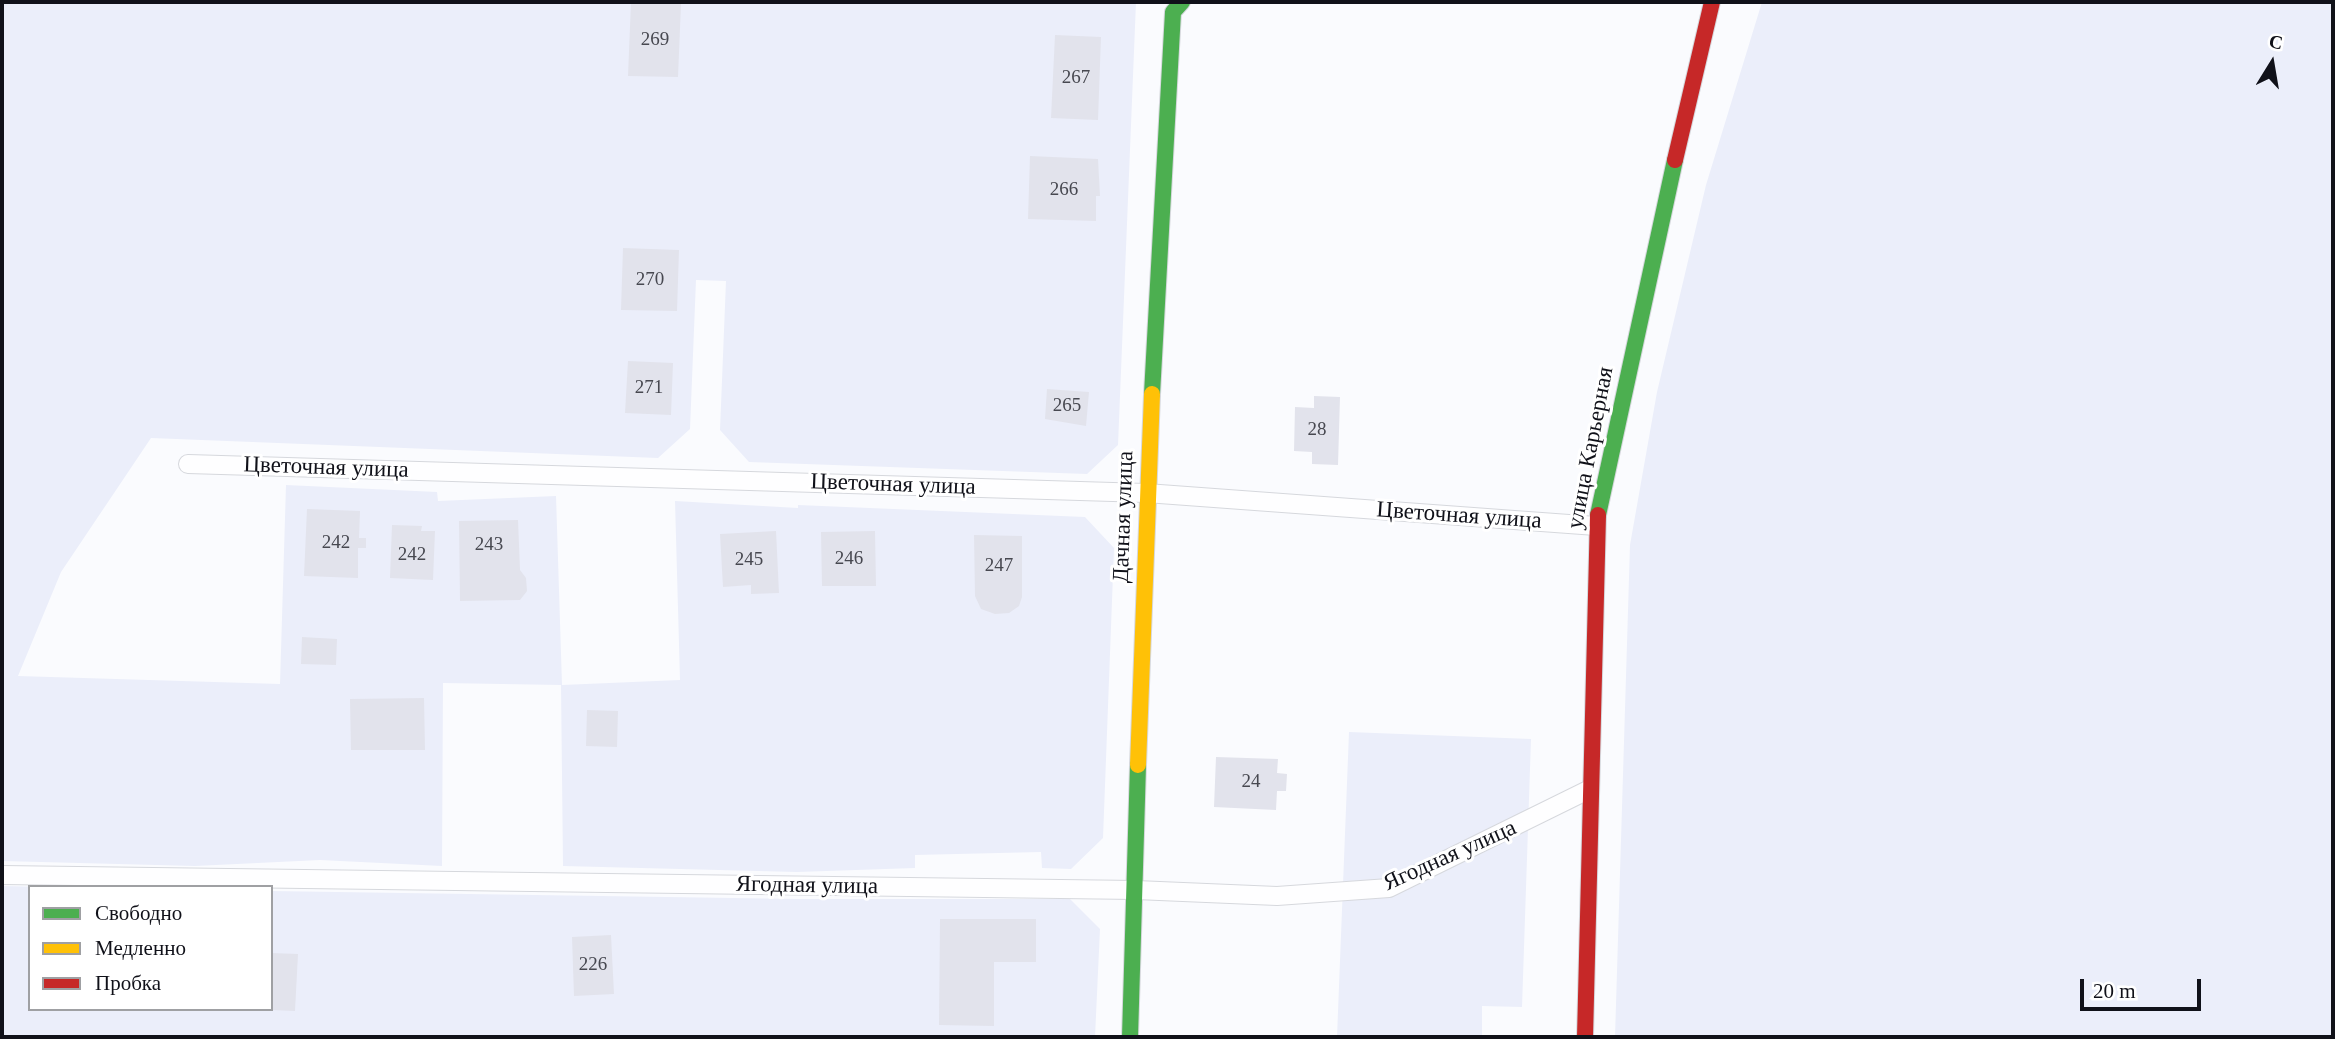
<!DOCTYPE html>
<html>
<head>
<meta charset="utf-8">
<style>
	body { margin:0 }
	#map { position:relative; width:2335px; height:1039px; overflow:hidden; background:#fafbfe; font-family:Georgia,serif }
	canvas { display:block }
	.frame { position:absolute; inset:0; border:4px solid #101119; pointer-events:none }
	.legend { position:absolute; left:28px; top:885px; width:245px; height:126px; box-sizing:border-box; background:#fff; border:2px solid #9fa0a3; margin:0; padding:9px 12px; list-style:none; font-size:21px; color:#101119 }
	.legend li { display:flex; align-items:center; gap:14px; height:35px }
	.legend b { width:35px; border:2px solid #9fa0a3 }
	.north { position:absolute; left:2237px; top:28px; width:70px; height:70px; -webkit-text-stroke:5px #fff; paint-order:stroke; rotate:11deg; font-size:19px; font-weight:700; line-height:28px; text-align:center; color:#101119 }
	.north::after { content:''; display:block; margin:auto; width:24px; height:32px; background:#101119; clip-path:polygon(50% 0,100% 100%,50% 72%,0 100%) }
	.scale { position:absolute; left:2080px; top:979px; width:121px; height:32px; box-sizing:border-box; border:4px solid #101119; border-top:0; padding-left:9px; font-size:21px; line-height:24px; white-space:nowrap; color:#101119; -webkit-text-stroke:5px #fff; paint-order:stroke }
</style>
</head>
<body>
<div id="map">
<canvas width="2335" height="1039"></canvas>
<div class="frame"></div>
<ul class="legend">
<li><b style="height:9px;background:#4caf50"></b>Свободно</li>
<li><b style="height:9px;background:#ffc107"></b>Медленно</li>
<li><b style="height:9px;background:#c62828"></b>Пробка</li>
</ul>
<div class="north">С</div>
<div class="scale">20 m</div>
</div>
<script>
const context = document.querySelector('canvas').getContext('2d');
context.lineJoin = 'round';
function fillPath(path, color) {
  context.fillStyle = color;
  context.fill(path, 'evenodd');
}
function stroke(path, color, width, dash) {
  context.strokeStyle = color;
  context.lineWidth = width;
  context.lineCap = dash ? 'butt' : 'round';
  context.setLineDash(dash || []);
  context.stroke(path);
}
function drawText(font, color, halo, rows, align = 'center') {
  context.font = font + ' Georgia,serif';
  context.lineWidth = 6;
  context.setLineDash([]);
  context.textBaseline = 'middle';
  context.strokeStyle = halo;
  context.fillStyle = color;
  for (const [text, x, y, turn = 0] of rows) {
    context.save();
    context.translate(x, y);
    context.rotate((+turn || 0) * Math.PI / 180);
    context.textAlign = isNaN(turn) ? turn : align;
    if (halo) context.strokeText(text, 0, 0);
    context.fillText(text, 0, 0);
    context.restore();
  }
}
fillPath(new Path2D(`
	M2,2h1134l-18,443 -31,29 -338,-12 -29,-32 6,-149 -30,-1 -6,149 -32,29 -507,-20 -90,134 -43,104 262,8 6,-199 151,7 1,9 118,-5 6,189 118,-5 -5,-179 123,7v-3l287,12 29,31 -11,290 -32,31 -29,-1 -1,-16 -126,3v13l-118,4 -234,-6 -2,-181 -118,-2 -1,183 -122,-6 -125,6 -193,-5z
	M1762,2h571v1035h-718l15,-492 27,-153 49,-207z
	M1349,732l182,7 -9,268 -40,-1v31h-145z
	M2,886l48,1h-20v122h241v-118l528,8h271l30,30 -5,108h-1093z`), '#ebeefa');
fillPath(new Path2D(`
	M631,2l50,2 -3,73 -50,-1z
	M1055,35l46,2 -3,83 -47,-2z
	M1030,156l68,3 2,37h-4v25l-68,-2z
	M623,248l56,2 -2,61 -56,-1z
	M628,361l45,2 -2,52 -46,-2z
	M1047,389l42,3 -3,34 -41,-7z
	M1314,396l26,1 -2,68 -26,-1v-12l-18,-1 1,-44 19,1z
	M307,509l53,2 -1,27h7v10h-8v30l-54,-2z
	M518,520l2,50 6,8 1,13 -7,9 -60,1 -1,-80z
	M392,525l30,1 -1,5h14l-2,49 -43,-2z
	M776,531l3,62 -28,1v-9l-28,2 -3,-53z
	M875,531l1,55h-54l-1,-54z
	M974,535l48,1v61l-3,9 -10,7 -14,1 -14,-5 -6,-13z
	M302,637l35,2 -1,26 -35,-1z
	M424,698l1,52h-74l-1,-51z
	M587,710l31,1 -1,36 -31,-1z
	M1216,757l62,2 -1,14 10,1 -1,17h-9l-1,19 -62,-3z
	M940,919h96v43h-42v64l-55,-1z
	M611,935l3,59 -40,2 -2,-59z
	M271,953l27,1 -3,57 -24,-1z`), '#e2e3ec');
const lane = new Path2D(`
	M188,464l958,29 450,33
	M2,875l1134,15 141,6 112,-8 199,-98`);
const fast = new Path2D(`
	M1152,394l21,-382 9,-10
	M1598,515l77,-355
	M1130,1037l8,-272`);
const slow = new Path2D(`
	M1138,765l14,-371`);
const jam = new Path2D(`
	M1675,160l37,-158
	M1585,1037l13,-522`);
stroke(lane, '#d6d8dd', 20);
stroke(fast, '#d6d8dd', 18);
stroke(slow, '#d6d8dd', 18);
stroke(jam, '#d6d8dd', 18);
stroke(lane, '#fefeff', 18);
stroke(fast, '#4caf50', 16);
stroke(slow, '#ffc107', 16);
stroke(jam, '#c62828', 16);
drawText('19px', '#474850', null, [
	["269",655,40],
	["267",1076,78],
	["266",1064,190],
	["270",650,280],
	["271",649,388],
	["265",1067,406],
	["28",1317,430],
	["242",336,543],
	["243",489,545],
	["242",412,555],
	["246",849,559],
	["245",749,560],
	["247",999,566],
	["24",1251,782],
	["226",593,965]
]);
drawText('23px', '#101119', '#fff', [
	["улица Карьерная",1591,448,-79],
	["Цветочная улица",326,468,2],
	["Цветочная улица",893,485,2],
	["Цветочная улица",1459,516,4],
	["Дачная улица",1124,517,-88],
	["Ягодная улица",1450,856,-24],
	["Ягодная улица",807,886,1]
]);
</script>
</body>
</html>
